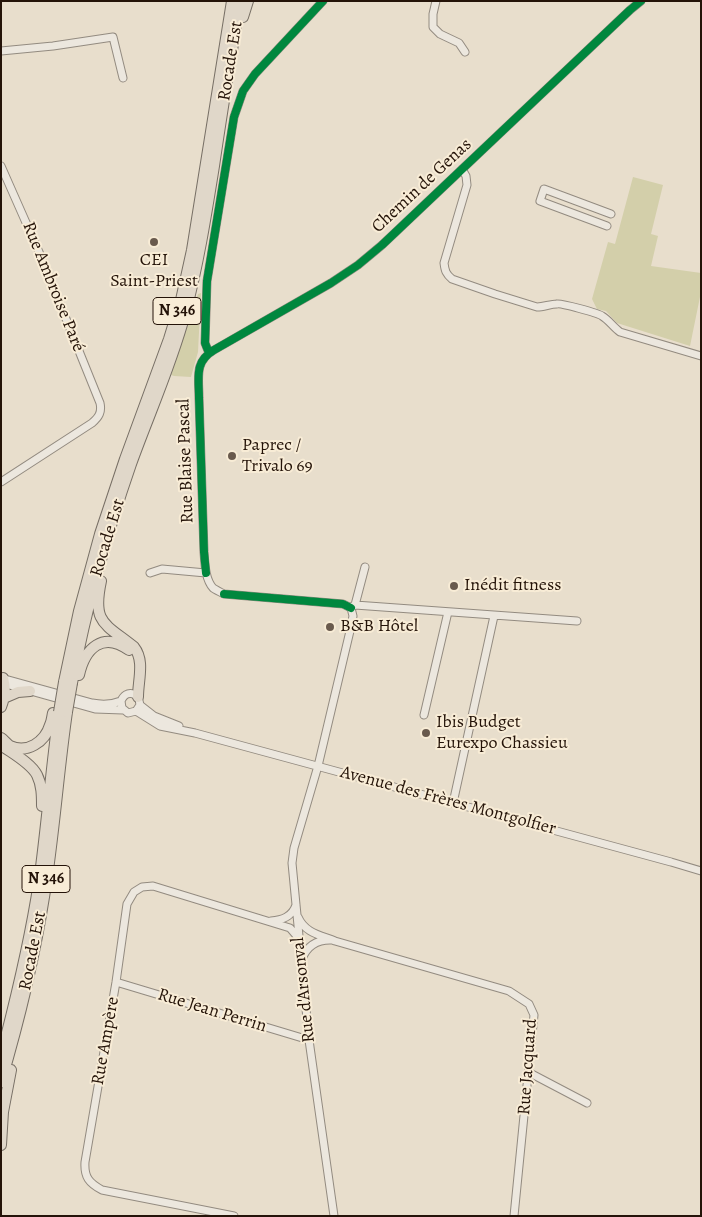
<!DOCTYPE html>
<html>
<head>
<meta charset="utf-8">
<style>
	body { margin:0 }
	#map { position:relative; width:702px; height:1217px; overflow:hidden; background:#e8decc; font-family:Alegreya,serif }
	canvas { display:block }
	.frame { position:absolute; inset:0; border:2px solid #241308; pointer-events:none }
</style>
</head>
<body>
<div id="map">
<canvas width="702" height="1217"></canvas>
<div class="frame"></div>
</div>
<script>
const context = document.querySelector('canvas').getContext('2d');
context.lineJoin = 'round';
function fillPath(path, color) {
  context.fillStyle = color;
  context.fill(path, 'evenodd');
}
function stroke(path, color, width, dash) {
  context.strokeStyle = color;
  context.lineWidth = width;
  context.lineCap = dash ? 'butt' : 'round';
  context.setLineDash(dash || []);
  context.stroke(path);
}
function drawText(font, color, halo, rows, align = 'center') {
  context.font = font + ' Alegreya,serif';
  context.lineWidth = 4;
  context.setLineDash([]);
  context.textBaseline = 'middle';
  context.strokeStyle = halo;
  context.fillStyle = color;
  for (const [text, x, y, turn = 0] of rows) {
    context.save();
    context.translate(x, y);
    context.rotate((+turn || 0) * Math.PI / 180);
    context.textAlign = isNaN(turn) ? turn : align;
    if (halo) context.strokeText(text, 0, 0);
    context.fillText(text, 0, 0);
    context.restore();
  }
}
fillPath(new Path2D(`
	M633,177l30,8 -12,49 7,2 -7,30 50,7v19l-11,54 -73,-23 -11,-12 -9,-2 -5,-10 16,-57 7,2z
	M201,293l-3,59 -7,25 -17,-1 -3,-1 27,-81z`), '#d3cfaa');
const minor = new Path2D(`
	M436,1l-3,13v13l7,7 19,9 6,9
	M1,51l52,-5 60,-9 10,41
	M1,166l38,86 61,151c2,9 -1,14 -8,20l-91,59
	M462,169l4,7 1,9 -23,78c1,8 2,11 8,16l43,15 42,13c7,0 13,-3 20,-3 4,-1 41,9 45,12 7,4 11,11 18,16l81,24
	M607,226l-67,-25 4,-12 67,25
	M209,353l-4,-10 2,-62 27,-164 9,-26 12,-17 68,-73
	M150,573l12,-4 44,4
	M355,605l222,16
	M353,606l2,-1 10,-38
	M351,608l-8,-4 -119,-10c-4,-2 -8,-4 -11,-6 -8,-9 -8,-24 -9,-36l-5,-154c0,-21 -5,-36 15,-48l117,-67 27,-18 24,-20 248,-235 11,-9
	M5,679l87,24c10,2 19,2 29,-2
	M2,683l93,26 28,1
	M140,705l-4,6 -8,2 -6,-5 -1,-7c5,-12 18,-9 19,4l14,11 25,10
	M136,711l24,15 35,7 476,129 30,9
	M424,715l24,-103
	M453,803l41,-187
	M298,917c7,16 22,18 37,24l174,50 20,13 5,11 -20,201
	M271,921c11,-1 21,-4 25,-16
	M302,959c5,-13 14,-19 28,-19
	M116,982l193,58
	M528,1072l59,31
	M234,1216l-132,-26c-13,-7 -18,-13 -17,-28l31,-180 11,-78 7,-12 8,-5 11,-1 137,42 6,7 3,6
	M334,1216l-25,-176 -17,-177 2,-15 24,-82 32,-135 3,-15 -2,-8`);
const highway = new Path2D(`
	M243,17l5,-16
	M101,581c-9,42 3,42 33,66 11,14 4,33 4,50
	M79,675c6,-27 24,-44 50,-25
	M64,682l15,-71 21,-77 25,-75 44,-120 12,-39 11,-50 40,-249
	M72,683c14,-74 34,-147 59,-219 18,-50 40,-98 54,-150 13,-48 21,-98 29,-148 8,-55 17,-110 26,-165
	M4,698l14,-6 12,-1
	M1,707c4,-11 5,-18 2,-29
	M1,738c3,2 6,6 9,8 17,8 35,-4 40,-21 2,-4 2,-8 3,-12
	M1,745c11,8 30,18 36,30 5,10 5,21 5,31
	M1,1056c15,-57 29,-115 38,-174 8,-57 12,-114 20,-170
	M1,1082c18,-61 33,-122 43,-185 10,-61 14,-123 23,-185
	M1,1145l2,-33 8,-42`);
stroke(minor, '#938b80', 9);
stroke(highway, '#776f65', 12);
stroke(minor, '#ece7de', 7);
stroke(highway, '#e0d7c9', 10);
const highwayBridge = new Path2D(`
	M59,712l5,-30
	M67,712l5,-29`);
stroke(highwayBridge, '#776f65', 12, []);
stroke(highwayBridge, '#e0d7c9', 10);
stroke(new Path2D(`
	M209,353l-4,-10 2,-62 27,-164 9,-26 12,-17 68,-73
	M206,573l-2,-21 -5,-154c0,-21 -5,-36 15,-48l117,-67 27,-18 24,-20 248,-235 11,-9
	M224,594l119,10 8,4`), '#00873e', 8);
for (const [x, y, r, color] of [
	[154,242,5,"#695a4d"],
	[232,456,5,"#695a4d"],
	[454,586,5,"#695a4d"],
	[330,627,5,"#695a4d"],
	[426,733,5,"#695a4d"]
]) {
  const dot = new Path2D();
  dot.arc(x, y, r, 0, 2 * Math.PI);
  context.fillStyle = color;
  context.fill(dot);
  stroke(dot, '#f8ecd6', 2);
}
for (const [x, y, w] of [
	[177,311,48],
	[46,879,48]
]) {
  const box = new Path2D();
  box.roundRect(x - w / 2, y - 13.5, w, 27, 4);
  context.fillStyle = '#f8ecd6';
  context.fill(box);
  stroke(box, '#241308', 1);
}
drawText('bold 16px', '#241308', null, [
	["N 346",177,311],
	["N 346",46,879]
]);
drawText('18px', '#241308', '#f8ecd6', [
	["Rocade Est",231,61,-81],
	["Chemin de Genas",422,186,-43],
	["Rue Ambroise Paré",53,287,68],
	["Rue Blaise Pascal",186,461,-92],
	["Rocade Est",108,538,-73],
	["Avenue des Frères Montgolfier",448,801,15],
	["Rocade Est",33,951,-79],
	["Rue d'Arsonval",304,990,-96],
	["Rue Jean Perrin",212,1011,17],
	["Rue Ampère",106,1041,-80],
	["Rue Jacquard",528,1067,-86]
]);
drawText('18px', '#241308', '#f8ecd6', [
	["CEI",154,261,"center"],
	["Saint-Priest",154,282,"center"],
	["Paprec /",242,446],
	["Trivalo 69",242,467],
	["Inédit fitness",464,586],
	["B&B Hôtel",340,627],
	["Ibis Budget",436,723],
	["Eurexpo Chassieu",436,744]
], 'left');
</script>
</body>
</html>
